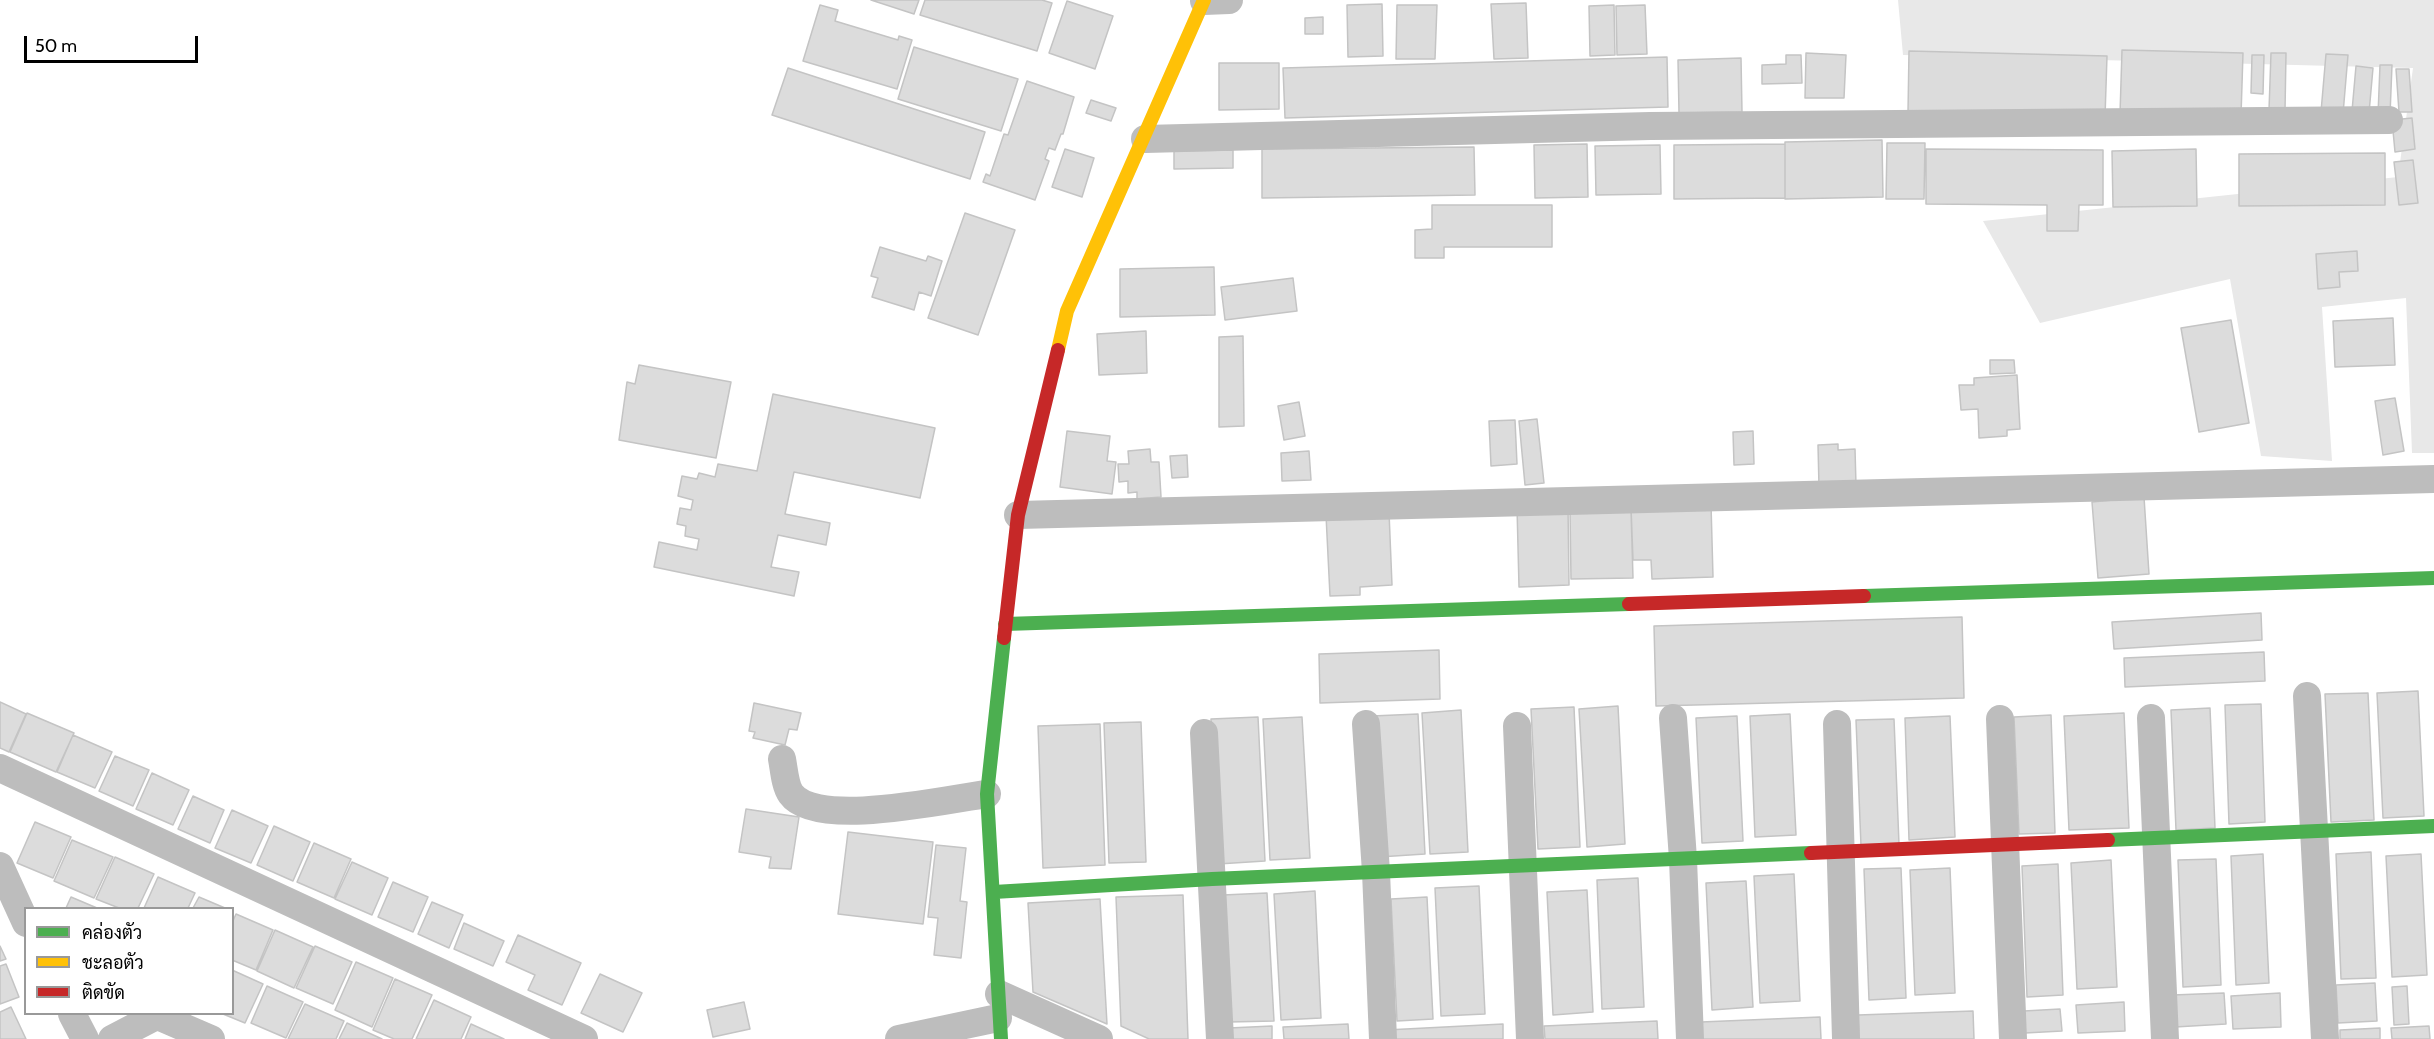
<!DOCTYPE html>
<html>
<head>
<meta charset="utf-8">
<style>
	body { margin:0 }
	#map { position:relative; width:2434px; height:1039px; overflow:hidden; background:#fff; font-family:Cabin,Sarabun,sans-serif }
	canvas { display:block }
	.legend { position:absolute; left:24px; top:907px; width:210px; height:108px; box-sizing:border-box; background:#fff; border:2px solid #999; margin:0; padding:8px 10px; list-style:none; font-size:18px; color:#000 }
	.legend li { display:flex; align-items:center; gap:12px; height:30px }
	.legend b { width:30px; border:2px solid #999 }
	.scale { position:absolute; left:24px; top:36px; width:174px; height:27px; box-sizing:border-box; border:3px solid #000; border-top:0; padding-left:8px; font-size:18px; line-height:21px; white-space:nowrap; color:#000; -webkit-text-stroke:4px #fff; paint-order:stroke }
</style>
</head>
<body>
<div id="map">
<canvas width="2434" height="1039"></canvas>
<ul class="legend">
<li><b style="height:8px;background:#4caf50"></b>คล่องตัว</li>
<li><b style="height:8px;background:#ffc107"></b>ชะลอตัว</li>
<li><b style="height:8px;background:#c62828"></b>ติดขัด</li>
</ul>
<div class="scale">50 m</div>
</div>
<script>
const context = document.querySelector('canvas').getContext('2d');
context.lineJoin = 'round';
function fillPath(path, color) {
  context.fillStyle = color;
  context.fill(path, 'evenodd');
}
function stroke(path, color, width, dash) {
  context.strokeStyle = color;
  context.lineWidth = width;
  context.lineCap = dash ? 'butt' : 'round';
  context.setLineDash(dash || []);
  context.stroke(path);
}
fillPath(new Path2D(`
	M1898,0h536v453h-22l-6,-155 -84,9 10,154 -71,-5 -31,-177 -190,44 -57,-102 415,-44 15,-109 -510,-13z`), '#e8e8e8');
const building = new Path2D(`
	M871,0h48l-5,14z
	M925,0h117l10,3 -15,48 -117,-36z
	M1067,1l46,15 -18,53 -46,-16z
	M1526,3l2,55 -34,1 -3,-55z
	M1382,4l1,52 -35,1 -1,-52z
	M820,5l18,5 -3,11 63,19 1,-4 13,4 -15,49 -94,-28z
	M1397,5h40l-2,54h-39z
	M1614,5l1,50 -25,1 -1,-50z
	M1645,5l2,49 -30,1 -1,-49z
	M1323,17v17h-18v-16z
	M914,47l104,32 -17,52 -103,-32z
	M2122,50l121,3 -2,63 -121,-2z
	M1909,51l198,5 -2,61 -197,-5z
	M1806,53l40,2 -2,43h-39z
	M2271,53h15l-1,58 -16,-1z
	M2326,54l22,1 -5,59 -22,-2z
	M1786,55h15l1,28 -40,1v-19l24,-1z
	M2252,55h12l-1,39 -12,-1z
	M1667,57l1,50 -383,11 -2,-50z
	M1741,58l1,54 -63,1 -1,-53z
	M1219,63h60v46l-60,1z
	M2380,65h12l-2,50h-12z
	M2356,66l17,2 -4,45 -17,-2z
	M788,68l197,64 -15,47 -198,-64z
	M2396,69h13l3,43h-13z
	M1027,81l47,16 -11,37h-2l-6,16 -6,-2 -4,11 4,2 -14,39 -52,-18 3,-8 4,2 14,-42 4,1z
	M1091,100l25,8 -5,13 -25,-8z
	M2412,118l3,31 -20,3 -3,-32z
	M1882,140l1,57 -98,2v-57z
	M1887,143h38l-1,56h-38z
	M1587,144l1,53 -53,1 -1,-53z
	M1785,144v54l-111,1v-54z
	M1660,145l1,49 -65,1 -1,-49z
	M1474,147l1,48 -213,3v-49z
	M1065,149l29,9 -12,39 -30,-10z
	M1926,149l177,1v55h-24l-1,26h-31v-26l-121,-1z
	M2196,149l1,57 -84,1 -1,-56z
	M1233,150v18l-59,1v-18z
	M2385,153v52l-146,1v-52z
	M2413,160l5,43 -19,2 -5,-43z
	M1432,205h120v42h-108v11h-29v-28l17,-1z
	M965,213l50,17 -37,105 -50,-17z
	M880,247l46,14 2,-5 14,5 -11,35 -12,-4 -5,18 -42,-13 6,-19 -7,-2z
	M2357,251l1,20 -19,1 1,15 -22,2 -2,-35z
	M1214,267l1,48 -95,2v-48z
	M1293,278l4,33 -72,9 -4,-33z
	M2393,318l2,47 -60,2 -2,-46z
	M2231,320l18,103 -50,9 -18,-104z
	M1146,331l1,42 -48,2 -2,-41z
	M1243,336l1,90 -25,1v-90z
	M1990,360h24l1,13 -25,1z
	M639,365l92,17 -15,76 -97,-18 8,-58 8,2z
	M2017,375l3,54 -13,1v6l-28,2 -1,-29 -17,1 -2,-25h15v-7z
	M773,394l162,34 -15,70 -126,-26 -9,42 45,9 -4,22 -48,-10 -7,32 28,5 -5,24 -140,-29 5,-25 38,8 2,-11 -14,-3 1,-10 -9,-2 3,-16 11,2 2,-10 -15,-4 4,-20 15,3 2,-6 16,4 3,-13 39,7z
	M2395,398l9,53 -21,4 -8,-54z
	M1299,402l6,34 -21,4 -6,-34z
	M1537,419l7,64 -19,2 -6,-64z
	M1515,420l2,44 -26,2 -2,-45z
	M1067,431l43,5 -3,25 9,1 -4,32 -52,-7z
	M1753,431l1,33 -20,1 -1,-33z
	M1838,444v6l17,-1 1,36 -37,2 -1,-42z
	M1150,449l1,13h8l2,35 -24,2v-7l-9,1v-12l-9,1 -1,-18h11l-1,-13z
	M1309,451l2,29 -29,1 -1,-28z
	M1187,455l1,22 -16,1 -2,-22z
	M2144,497l5,77 -51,4 -6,-76z
	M1711,504l2,73 -61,2 -1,-19h-18l-2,-53z
	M1568,506l1,79 -50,2 -2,-80z
	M1631,509l2,69 -62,1 -1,-68z
	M1389,512l3,73 -32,2v8l-30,1 -4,-81z
	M2261,613l1,27 -148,9 -2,-27z
	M1962,617l2,81 -308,8 -2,-80z
	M1439,650l1,49 -120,4 -1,-49z
	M2264,652l1,29 -140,6 -1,-29z
	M2418,691l6,125 -41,2 -6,-125z
	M2368,693l6,127 -43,2 -6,-128z
	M0,702l26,12 -17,38 -9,-4z
	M754,703l47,10 -4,17 -8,-1 -4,16 -32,-7 2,-6 -6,-1z
	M2261,704l4,118 -36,2 -4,-119z
	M1618,706l7,138 -38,3 -8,-138z
	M1574,707l6,140 -42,2 -7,-140z
	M2210,708l5,120 -39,2 -5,-120z
	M1461,710l7,142 -38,2 -8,-141z
	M27,713l47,20 -18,39 -46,-20z
	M2124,713l5,115 -60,2 -5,-114z
	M1418,714l7,140 -46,3 -7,-141z
	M1790,714l6,121 -41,2 -5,-121z
	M2051,715l4,118 -36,1 -5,-117z
	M1737,716l6,125 -41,2 -6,-125z
	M1950,716l5,121 -46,3 -4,-122z
	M1258,717l7,144 -47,3 -7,-145z
	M1302,717l8,141 -40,2 -7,-141z
	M1894,719l5,125 -38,2 -5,-126z
	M1141,722l5,140 -37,1 -5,-140z
	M1100,724l5,141 -62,3 -5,-142z
	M73,735l39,17 -17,36 -38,-16z
	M115,756l34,14 -16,36 -34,-15z
	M152,773l37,17 -16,35 -37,-16z
	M193,796l31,14 -14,33 -32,-14z
	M746,809l53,8 -8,52 -22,-1 2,-11 -32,-5z
	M232,810l36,16 -17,37 -36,-15z
	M35,822l36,15 -18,41 -36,-15z
	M274,826l36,16 -17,39 -36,-16z
	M848,832l85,10 -10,82 -85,-10z
	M72,840l41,17 -19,41 -40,-17z
	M314,843l37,16 -17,39 -37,-16z
	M936,845l30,3 -6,53 7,1 -6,56 -27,-3 4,-37 -10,-1z
	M2371,852l5,126 -35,1 -5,-125z
	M2263,854l6,129 -33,2 -5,-129z
	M2421,854l6,121 -35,2 -6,-121z
	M115,857l39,17 -16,34h-19l-23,-9z
	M2216,859l5,126 -38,2 -5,-127z
	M2111,860l6,127 -40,2 -6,-126z
	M352,862l36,16 -16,37 -37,-16z
	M2058,864l5,131 -36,2 -5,-131z
	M1901,868l5,130 -37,2 -5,-131z
	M1950,868l5,125 -40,2 -5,-125z
	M1794,874l6,127 -40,2 -6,-127z
	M158,877l37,16 -7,15h-44z
	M1638,878l6,129 -42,2 -5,-129z
	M1746,881l7,126 -41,3 -6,-127z
	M393,882l35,15 -15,35 -35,-15z
	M1479,886l6,128 -44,2 -6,-128z
	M1587,890l6,122 -40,3 -6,-123z
	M1315,891l6,127 -40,2 -7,-126z
	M1267,893l7,128 -45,1 -6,-127z
	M1183,895l5,144h-39l-28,-13 -5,-129z
	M71,897l26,11h-31z
	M199,897l26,11h-32z
	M1427,897l6,122 -36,2 -6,-122z
	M1100,899l7,125 -74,-32 -5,-89z
	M432,902l31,13 -14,33 -31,-14z
	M236,914l37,16 -17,40 -24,-10v-37z
	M464,923l40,18 -11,25 -39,-17z
	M275,930l38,17 -19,41 -37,-17z
	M518,935l63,28 -19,42 -34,-15 7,-15 -29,-13z
	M0,946l6,13 -6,2z
	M315,946l37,16 -19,42 -37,-16z
	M356,962l37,16 -21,49 -37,-17z
	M6,964l13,33 -19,7v-38z
	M232,970l31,14 -18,39 -22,-9h9z
	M600,974l42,19 -19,39 -42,-19z
	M395,979l37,16 -20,44h-18l-21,-9z
	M2375,983l2,38 -39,2 -2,-38z
	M267,986l36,16 -17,36 -35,-15z
	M2407,986l2,38 -15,1 -2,-38z
	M2224,993l2,31 -51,3 -2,-32z
	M2280,993l1,34 -48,2 -2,-33z
	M434,1000l37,17 -10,22h-45z
	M744,1002l6,27 -37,8 -6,-27z
	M2124,1002l1,29 -47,2 -2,-28z
	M305,1004l39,17 -8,18h-48z
	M11,1007l15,32h-26v-27z
	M2060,1009l2,22 -37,2 -1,-22z
	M1973,1011l1,28h-115l-1,-24z
	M1820,1017l1,22h-119l-1,-17z
	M1657,1021l1,18h-113l-1,-13z
	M347,1023l35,16h-43z
	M471,1024l33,15h-39z
	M1348,1024l1,15h-65l-1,-12z
	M1503,1024v15h-117v-9z
	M1272,1026v13h-42l-1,-11z
	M2429,1026l1,13h-38l-1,-11z
	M2380,1028v11h-40v-9z`);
fillPath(building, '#dcdcdc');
stroke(building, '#c4c4c4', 1.5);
stroke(new Path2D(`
	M1204,1l25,-1
	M1145,139l505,-13 739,-6
	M1018,515l1416,-36
	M2307,696l18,343
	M1673,718l10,141 7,180
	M2151,718l14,321
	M2000,719l13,320
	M1366,724l10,148 7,167
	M1837,724l9,315
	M1517,726l13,313
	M1204,733l16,306
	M782,759c2,10 3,27 9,35 25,35 157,5 196,0
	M0,768l584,271
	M0,866l26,57
	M999,994l100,45
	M72,1014l13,25
	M153,1014l58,25
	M112,1039l46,-24
	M899,1039l99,-21`), '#bdbdbd', 28);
stroke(new Path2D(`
	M1864,596l570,-18
	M1005,624l624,-20
	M2108,840l326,-14
	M994,892l218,-13 599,-26
	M1001,1039l-14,-245 17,-156`), '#4caf50', 14);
stroke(new Path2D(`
	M1058,350l9,-39 137,-311`), '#ffc107', 14);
stroke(new Path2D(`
	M1629,604l235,-8
	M1004,638l14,-123 40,-165
	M1811,853l297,-13`), '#c62828', 14);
</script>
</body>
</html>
